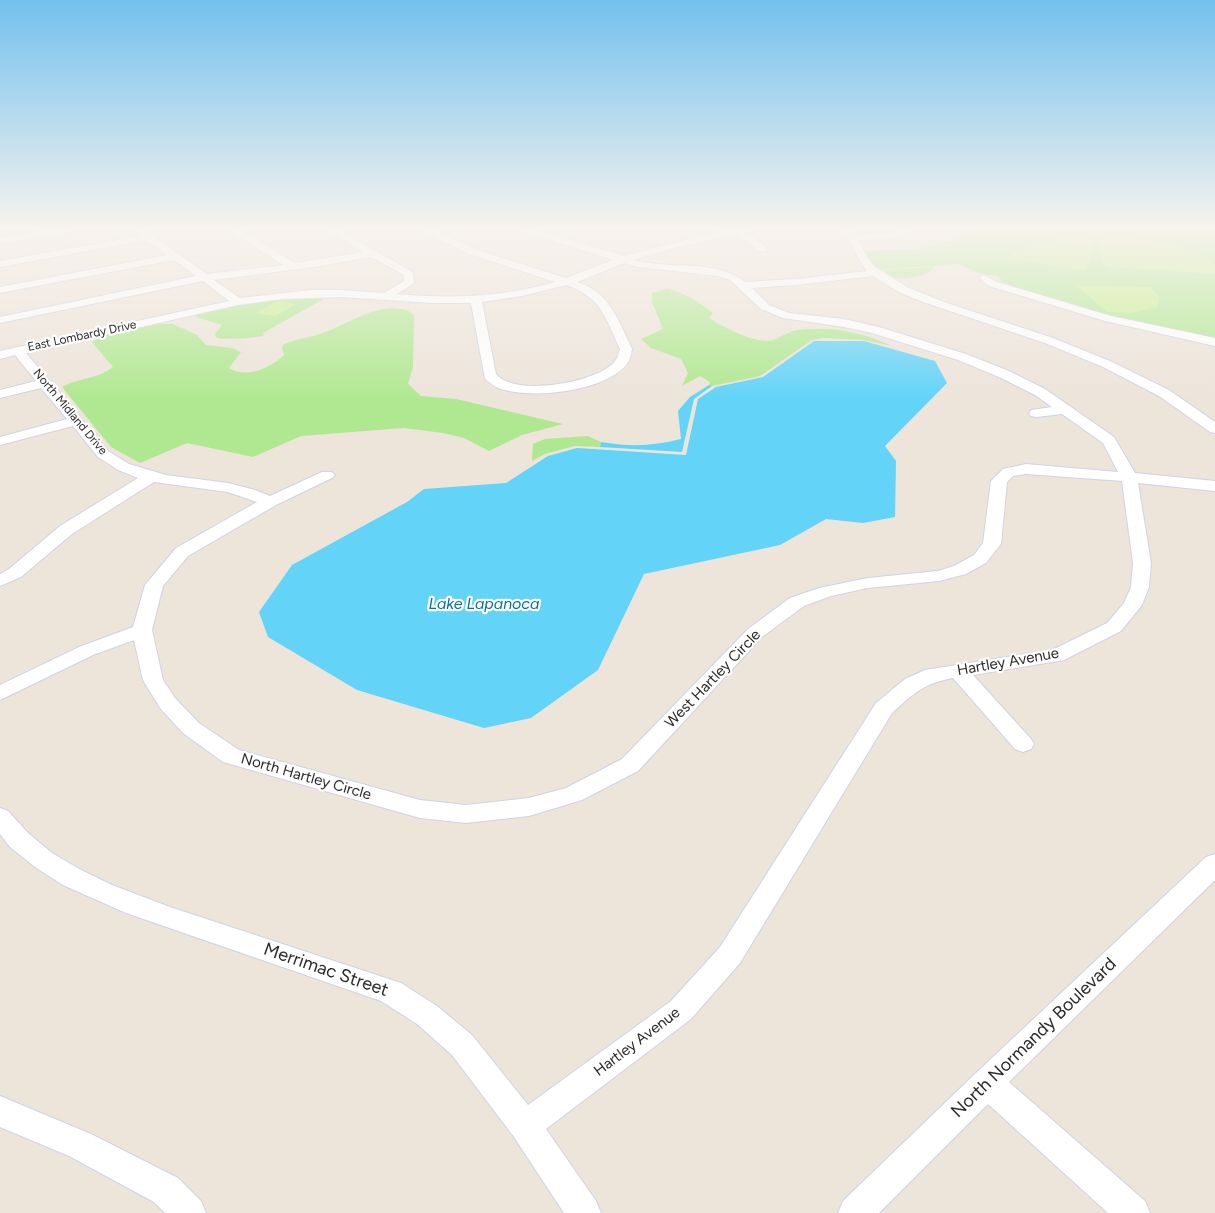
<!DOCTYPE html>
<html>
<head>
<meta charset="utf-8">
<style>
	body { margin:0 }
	canvas { display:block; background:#ede4da }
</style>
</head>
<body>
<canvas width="1215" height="1213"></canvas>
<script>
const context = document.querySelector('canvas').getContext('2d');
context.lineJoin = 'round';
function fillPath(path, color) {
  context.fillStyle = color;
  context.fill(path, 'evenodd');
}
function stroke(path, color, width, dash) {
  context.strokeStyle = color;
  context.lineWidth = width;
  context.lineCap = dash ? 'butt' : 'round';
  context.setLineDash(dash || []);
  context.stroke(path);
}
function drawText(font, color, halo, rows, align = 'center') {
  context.font = font + ' Figtree,sans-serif';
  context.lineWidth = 4.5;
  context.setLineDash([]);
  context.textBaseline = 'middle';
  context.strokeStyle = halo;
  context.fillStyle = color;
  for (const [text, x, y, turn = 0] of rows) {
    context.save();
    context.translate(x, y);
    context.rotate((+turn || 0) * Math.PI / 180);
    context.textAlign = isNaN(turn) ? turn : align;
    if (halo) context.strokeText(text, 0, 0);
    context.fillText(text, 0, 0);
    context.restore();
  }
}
fillPath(new Path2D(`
	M975,229h240v111l-111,-24 -104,-32 1,-4 -3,-4 -17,-2 -22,-10 -82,6 -9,-9 -4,-10 55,-2 36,-10z
	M933,267l-3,5c-15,6 -34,12 -46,-2z
	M667,289c19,4 30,12 46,24l-4,5c13,9 49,27 64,22 9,-3 16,-9 25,-10 33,-4 64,2 94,16l-29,-6 -40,-2 -11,2 -52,36 -48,10 -3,-1 1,-3 -10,-6 -18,10 6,-13 -7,-14 -30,-11 -10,-9 22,-10 -11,-27v-9z
	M324,296l-2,4 -59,33 1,3c-17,2 -30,4 -47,2l-2,-4 7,-9 -26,-8 1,-5 84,-15z
	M393,308l14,2 7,5 -1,52 -5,17 13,12 35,3 107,25 -41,11 -33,16 -25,-13 -21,-5 -39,-5 -103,8 -48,21 -66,-14 -47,20 -29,-16 -49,-60c16,-9 36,-8 51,-20l-21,-25 12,-7 56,-11h13l24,11 9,10 27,3 8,4 -12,16c18,11 41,0 55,-13l-2,-7 1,-3c11,-6 25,-7 37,-11 28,-9 40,-23 73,-26z
	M588,436l13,6 -1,5 -25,-1 -30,8 -13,7 1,-17 12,-5z`), '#b0e891');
fillPath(new Path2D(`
	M1052,234l40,5 1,11 -7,19 -11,1 -68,-12c16,-15 44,-12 64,-10l-20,-9z
	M1103,237c31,-2 90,7 112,29v8l-103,-7 -9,-2 -6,-26z
	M1077,286l74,1 9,11 -3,9 -26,6 -24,-1z
	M278,301l18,3 -21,12 -19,-3z`), '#c7f18c');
fillPath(new Path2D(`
	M814,341h50l71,20 12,22 -62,63 11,15 -1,56 -32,6 -37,-4 -46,26 -136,29 -46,96 -67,48 -47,10 -127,-38 -89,-53 -9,-25 33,-47 115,-63 17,-13 82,-6 42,-27 29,-8 109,7 12,-56 18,-12 47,-10z
	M709,385l3,1 -18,13 -12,53 -82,-5 1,-5c28,5 53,4 80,-3l-3,-28 12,-14z`), '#63d3f8');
const minor = new Path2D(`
	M50,229h23l-5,3 -68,12v-6z
	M134,229h9l64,45 76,-9 -56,-36h12l56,34 68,-11 -39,-23h12l77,43 1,10 -1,2 -16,10c53,5 107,3 158,-12l-86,-28 -49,-25h13l44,21 89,28 47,-18 -96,-31h16l91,27 103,-27h30l-13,4 9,4 13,10v4h-8l-11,-10 -14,-6 -60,13 -39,12c35,10 81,-2 111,22l51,-3 71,-8c-11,-13 -14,-29 -25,-42h11l3,5 36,-1 9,-4h14l-22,10 -34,1 6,14 10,13 32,20 37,15 109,36 59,24 57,28 46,32v11l-5,-1 -51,-36 -56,-29 -58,-24 -122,-41 -24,-10 -26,-16 -77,9 -44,3 17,17 20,8 55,6 35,8 87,27 43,17 36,18 69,48 21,36 80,8v10l-77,-8 13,80 -2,24 -7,18 -21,26 -57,29 -91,15 58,64 3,5 -3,5 -8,3 -8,-3 -62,-71c-29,5 -40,16 -61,35l-152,250 -49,56 -145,110 50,72 5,12h-37l-50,-76 -62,-82 -35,-31 -36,-23 -255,-88 -63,-28 -28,-18 -25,-20 -10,-13v-26l8,3 20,22 24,20 29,17 31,15 58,22 231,76 36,23 35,29 56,70 143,-104 49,-54 156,-244 29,-24 20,-9 127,-20 55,-27 17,-20 7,-16 2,-24 -11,-82 -96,-7 -13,2 -6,6 -6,62 -15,19 -20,11 -27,7 -71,7 -37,8 -27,10 -42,31 -124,134 -56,29 -53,16 -63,7 -46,-5 -197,-56 -40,-29 -23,-25 -17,-28 -9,-40 -41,15 -93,45v-15l79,-38 54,-20 12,-42 31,-37 81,-46 -29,-10 -74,-10 -82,52 -51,43 -21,9v-12l9,-5 51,-43 78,-48 -20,-8 -20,-13 -25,-31 -73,19v-8l67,-18 -26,-31 -41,10v-8l36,-9 -21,-26 -15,4v-8l229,-50 -26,-20 -203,42v-6l196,-41 -22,-16 -174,33v-6l167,-32 -21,-15 -146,27v-6l140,-25zM371,257l33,18v6l-20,12 -43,-3h-30l-71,8 -26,-18 100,-13zM624,263l14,4 80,9 12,4 31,29 22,9 61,9 28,6 86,27 41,17 36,18 17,12 -21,3 -2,3 2,3 5,1 26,-3 41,29 15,29 -92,-8 -23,5 -12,12 -8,62 -9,12 -20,11 -16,5 -70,7 -49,10 -29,10 -42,31 -126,130 -56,29 -37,10 -63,7 -46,-5 -181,-50 -40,-27 -24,-25 -12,-18 -11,-50 11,-44 25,-30 88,-51 56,-27 3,-3 -3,-3h-10l-52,24 -15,-6 -27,-7 -62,-8 -37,-11 -21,-13 -82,-98 212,-48 44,-6 59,-2 90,6h40l14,76c4,3 9,7 13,9 32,12 107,4 129,-24 3,-4 4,-10 5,-15 -14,-29 -22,-57 -55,-67zM566,285c36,12 39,33 54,64 -1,3 -2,8 -4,11 -16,22 -87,33 -110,21 -4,-1 -7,-4 -10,-7l-14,-72 40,-6z
	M984,275l13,7 114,34 104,22v8l-110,-25 -116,-35 -10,-8z
	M1215,854v26l-206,202 136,119 5,12h-42l-120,-109 -109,109h-41l5,-12 133,-128 230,-216z
	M0,1096l91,38 87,44 23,23 5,12h-41l-11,-11 -85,-46 -69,-29z`);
stroke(minor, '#cfd3e4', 2);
fillPath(minor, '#fff');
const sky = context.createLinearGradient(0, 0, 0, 399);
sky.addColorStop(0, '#73c0ee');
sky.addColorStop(0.57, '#f7f3ee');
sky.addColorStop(1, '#f7f3ee00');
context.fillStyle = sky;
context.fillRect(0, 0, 1215, 399);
drawText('12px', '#292929', '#fff', [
	["East Lombardy Drive",82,336,-12],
	["North Midland Drive",70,412,50]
]);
drawText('15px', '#292929', '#fff', [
	["Hartley Avenue",1008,662,-10],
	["West Hartley Circle",713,679,-46],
	["North Hartley Circle",306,777,16],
	["Hartley Avenue",637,1042,-37]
]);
drawText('italic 16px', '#026fa4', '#fff', [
	["Lake Lapanoca",484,604]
]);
drawText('18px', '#292929', '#fff', [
	["Merrimac Street",326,970,19],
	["North Normandy Boulevard",1034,1038,-44]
]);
</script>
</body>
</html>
